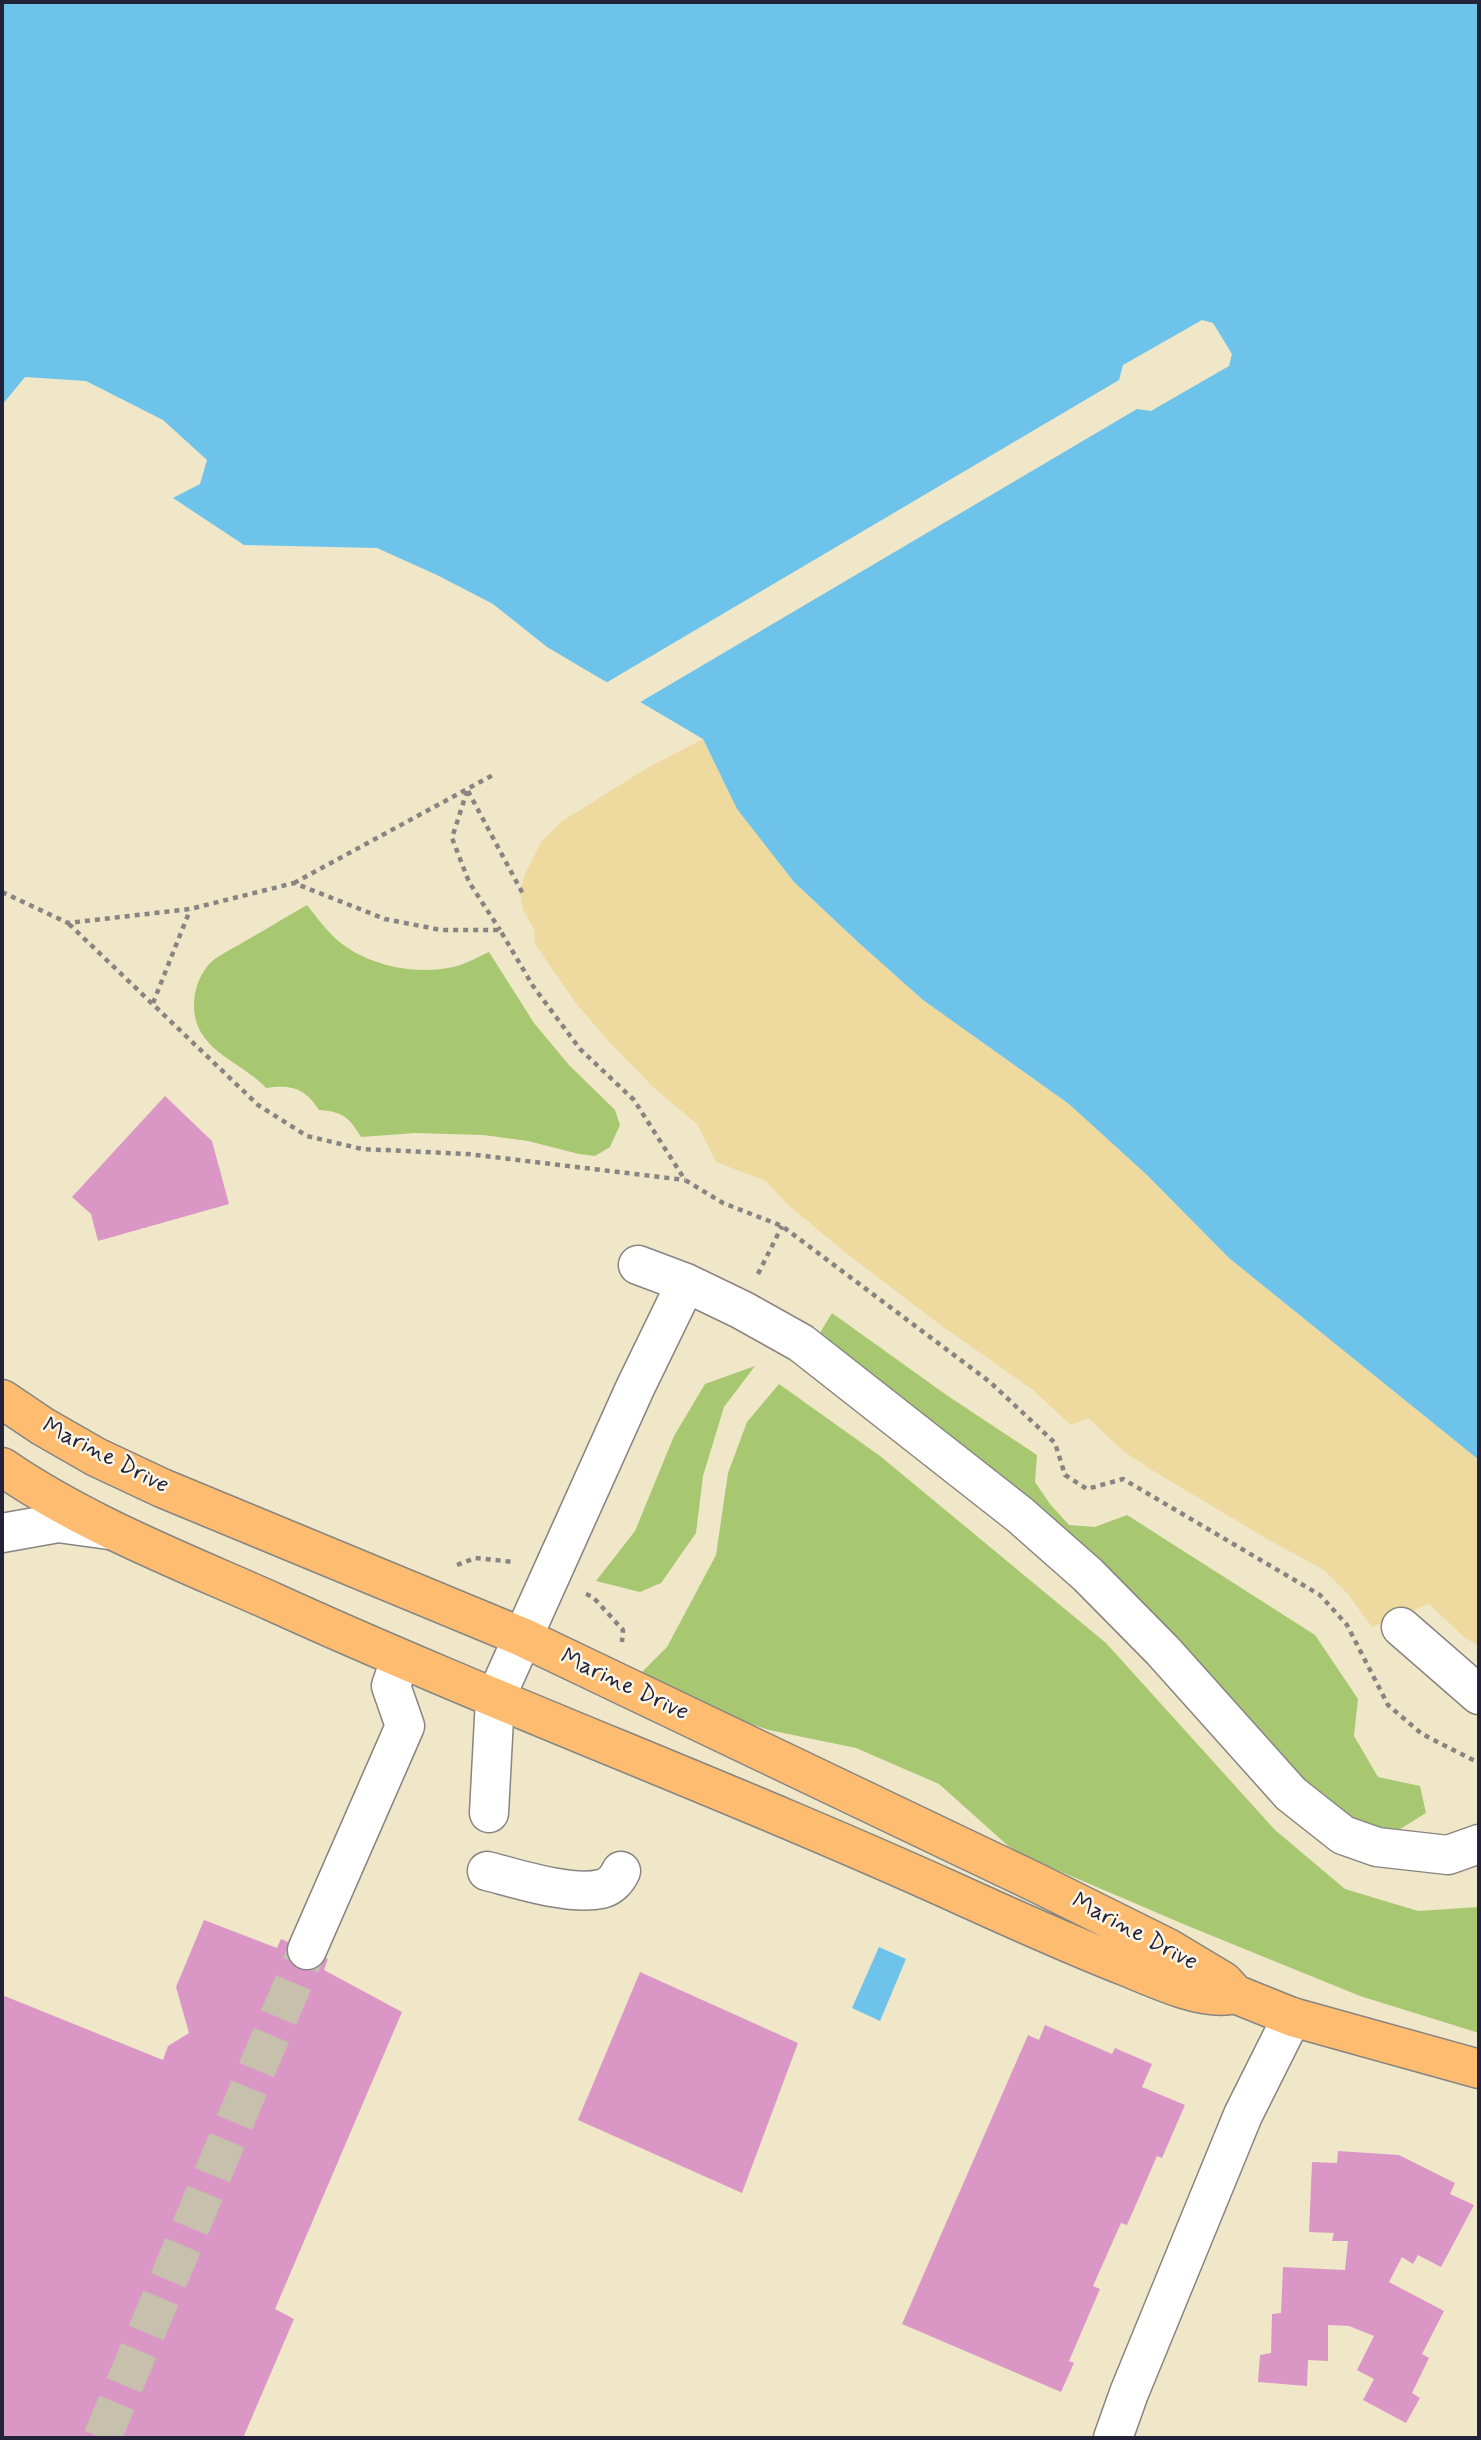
<!DOCTYPE html>
<html>
<head>
<meta charset="utf-8">
<style>
	body { margin:0 }
	#map { position:relative; width:1481px; height:2440px; overflow:hidden; background:#efe7c8; font-family:Mynerve,sans-serif }
	canvas { display:block }
	.frame { position:absolute; inset:0; border:4px solid #22223b; pointer-events:none }
</style>
</head>
<body>
<div id="map">
<canvas width="1481" height="2440"></canvas>
<div class="frame"></div>
</div>
<script>
const context = document.querySelector('canvas').getContext('2d');
context.lineJoin = 'round';
function fillPath(path, color) {
  context.fillStyle = color;
  context.fill(path, 'evenodd');
}
function stroke(path, color, width, dash) {
  context.strokeStyle = color;
  context.lineWidth = width;
  context.lineCap = dash ? 'butt' : 'round';
  context.setLineDash(dash || []);
  context.stroke(path);
}
function drawText(font, color, halo, rows, align = 'center') {
  context.font = font + ' Mynerve,sans-serif';
  context.lineWidth = 5;
  context.setLineDash([]);
  context.textBaseline = 'middle';
  context.strokeStyle = halo;
  context.fillStyle = color;
  for (const [text, x, y, turn = 0] of rows) {
    context.save();
    context.translate(x, y);
    context.rotate((+turn || 0) * Math.PI / 180);
    context.textAlign = isNaN(turn) ? turn : align;
    if (halo) context.strokeText(text, 0, 0);
    context.fillText(text, 0, 0);
    context.restore();
  }
}
fillPath(new Path2D(`
	M307,905c8,10 16,21 25,30 27,28 77,40 116,33 14,-2 28,-10 41,-16l45,71 35,42 46,45 5,15 -10,22 -15,9 -16,-2 -51,-13 -45,-6 -68,-2 -54,4c-11,-19 -19,-26 -42,-27 -14,-22 -28,-26 -53,-22 -18,-20 -46,-29 -62,-51 -16,-22 -12,-54 6,-74 9,-8 22,-14 32,-20 22,-13 43,-25 65,-38z
	M832,1313l113,81 92,61 -2,27 15,22 19,21 26,2 32,-12 188,120 43,64 -4,37 24,41 42,9 6,27 -34,21 -47,-11 -533,-477z
	M755,1366l-31,41 -21,69 -7,57 -35,50 -21,9 -44,-11 39,-50 39,-95 31,-52z
	M779,1384l101,72 226,187 169,187 70,59 73,22 61,-4v126l-119,-37 -172,-70 -173,-74 -76,-68 -83,-36 -87,-18 -139,-46 37,-37 49,-92 12,-82 19,-51z`), '#a7c871');
fillPath(new Path2D(`
	M703,739l34,70 57,73 65,61 64,57 146,104 78,71 82,83 250,202v186l-15,-9 -35,-33 -57,23 -25,-34 -23,-23 -55,-30 -114,-68 -32,-21 -35,-33 -17,7 -38,-35 -94,-66 -93,-71 -59,-49 -21,-23 -50,-19 -18,-37 -45,-38 -42,-43 -36,-42 -40,-58 -1,-15 -11,-19 -3,-20 5,-16 17,-33 19,-19 86,-54z`), '#eeda9e');
fillPath(new Path2D(`
	M2,2h1477v1458l-250,-202 -82,-83 -78,-71 -146,-104 -64,-57 -65,-61 -57,-73 -34,-70 -156,-92 -54,-43 -56,-29 -60,-27 -133,-3 -71,-47 27,-14 7,-24 -44,-40 -77,-39 -61,-4 -23,28z
	M879,1947l27,12 -26,62 -28,-13z`), '#6ec3ea');
fillPath(new Path2D(`
	M1202,320l11,3 19,31 -3,12 -78,45 -14,-2 -500,295 -33,-20 515,-304 4,-15z`), '#efe7c8');
fillPath(new Path2D(`
	M165,1096l47,45 17,63 -131,37 -7,-27 -19,-17z
	M204,1920l73,28 4,-9 47,20 -4,11 78,42 -127,297 19,10 -51,119h-241v-443l161,65 5,-14 21,-13 -13,-46z
	M640,1972l158,71 -56,150 -164,-73z
	M1045,2025l67,29 3,-6 37,16 -10,23 43,18 -23,53 -5,-2 -30,69 -6,-2 -28,63 7,3 -31,72 5,2 -13,29 -159,-68 126,-289 11,5z
	M1338,2151l61,4 56,28 -5,11 24,11 -33,62 -23,-12 -5,9 -11,-7 -13,25 55,29 -22,43 7,4 -17,35 8,5 -14,25 -43,-23 11,-21 -17,-9 17,-34 -25,-10 -21,-1v36l-20,-1 -1,26 -49,-4 2,-27 11,-2 1,-39 9,-1 2,-46 62,3 3,-29h-16l2,-8 -25,-1 3,-70 25,1z`), '#da97c6');
stroke(new Path2D(`
	M102,2438l205,-488`), '#c6c0ac', 38, [38, 19]);
const minor = new Path2D(`
	M638,1265l48,18 56,27 59,33 219,172 68,60 75,76 128,143 52,41 34,12 71,8 31,-11
	M2,1533l56,-10 51,7
	M1401,1627l78,68
	M489,1813l6,-114 140,-311 51,-105
	M487,1871c31,8 84,25 114,18 9,-2 16,-9 20,-18
	M307,1950l98,-224 -14,-40 9,-26
	M1113,2438l16,-45 114,-278 49,-98`);
const major = new Path2D(`
	M2,1399l40,27 54,31 66,31 360,149 515,246 131,65 55,33 12,13 57,23 187,52
	M2,1467c83,57 179,94 271,135 224,102 456,188 681,290 57,26 114,52 173,75 27,11 73,33 103,28`);
stroke(minor, '#888482', 41);
stroke(major, '#888482', 41);
stroke(new Path2D(`
	M467,791l-15,47 17,44 31,48
	M468,791l55,103
	M294,883l199,-108
	M2,892l66,31 122,-14 104,-26 91,36 56,11h59l33,56 47,63 54,51 51,80 38,23 59,23 208,156 65,61 10,32 22,14 36,-10 197,116 27,30 41,80 34,29 57,29
	M69,924l189,181 49,31 55,13 106,5 217,26
	M153,1003l37,-93
	M758,1274l24,-48
	M457,1565l18,-7 39,4
	M586,1594l7,3 30,33 -1,12`), '#888482', 4.5, [5, 5]);
stroke(minor, '#fff', 38);
stroke(major, '#fdbc6f', 38);
drawText('24px', '#22223b', '#fcf5e5', [
	["Marine Drive",105,1457,27],
	["Marine Drive",624,1686,25],
	["Marine Drive",1134,1933,28]
]);
</script>
</body>
</html>
